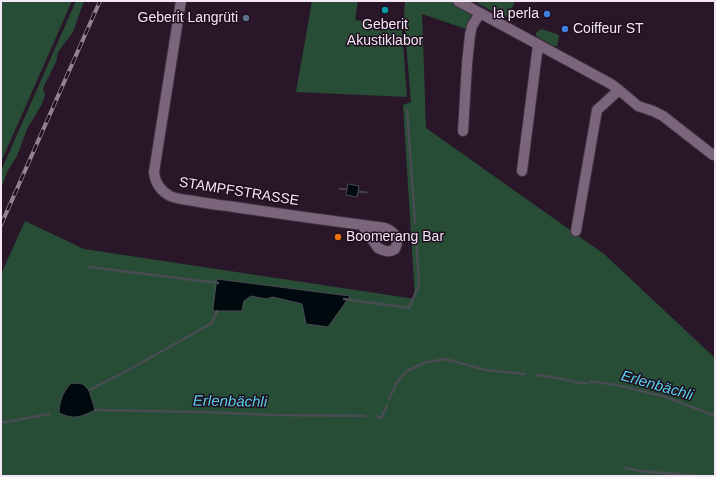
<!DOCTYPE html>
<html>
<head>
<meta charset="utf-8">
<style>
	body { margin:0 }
	#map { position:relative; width:716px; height:477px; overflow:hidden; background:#291729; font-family:Helvetica,sans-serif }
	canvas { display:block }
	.frame { position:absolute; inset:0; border:2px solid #f4e7f4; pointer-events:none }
</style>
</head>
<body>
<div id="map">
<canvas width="716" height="477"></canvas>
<div class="frame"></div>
</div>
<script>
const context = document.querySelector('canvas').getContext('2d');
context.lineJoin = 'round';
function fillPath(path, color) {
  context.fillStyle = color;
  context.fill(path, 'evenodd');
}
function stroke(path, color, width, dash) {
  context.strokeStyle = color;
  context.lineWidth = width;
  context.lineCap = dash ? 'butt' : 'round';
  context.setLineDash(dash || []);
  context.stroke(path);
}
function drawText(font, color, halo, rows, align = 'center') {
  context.font = font + ' Helvetica,sans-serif';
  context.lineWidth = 3;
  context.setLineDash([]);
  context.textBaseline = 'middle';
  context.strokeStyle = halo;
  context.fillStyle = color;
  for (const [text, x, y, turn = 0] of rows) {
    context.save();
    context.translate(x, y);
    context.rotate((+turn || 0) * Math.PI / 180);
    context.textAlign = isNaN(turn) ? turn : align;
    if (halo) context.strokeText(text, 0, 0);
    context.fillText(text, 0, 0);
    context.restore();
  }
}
fillPath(new Path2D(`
	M1,1h71l-71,161z
	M76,1h8l-11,31 -15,20 -2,10 -13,26 2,7 -3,9 -15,25 -10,27 -9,14 -7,18v-17z
	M312,1h46l-3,19 47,8 5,69 -111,-5z
	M405,1h55l12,12 -6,16 -44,-15 4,114 178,126 111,104v118h-714v-202l24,-53 59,28 331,50 -12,-194 8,-3 -7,-85zM217,279l133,17 -48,8 -29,-7 -7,2 -15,-3 -7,5z
	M474,1h41l-6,15 -4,2 -6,-3z
	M541,29l16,5 2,2 -2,10h-3l-18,-10v-3z`), '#284d36');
const water = new Path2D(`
	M348,184l11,2 -1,5 9,1v1l-9,-1 -1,5 -11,-2 1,-5 -8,-1v-1l8,1z
	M217,279l133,17 -22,31 -22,-3 -4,-20 -29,-7 -7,2 -15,-3 -7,5 -2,10h-29z
	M71,383l12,1 6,6 6,20c-15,7 -20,10 -36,3 1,-14 3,-19 12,-30z`);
fillPath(water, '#00090e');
stroke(water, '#494c53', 1);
stroke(new Path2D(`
	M407,110l8,113
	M89,267l129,16
	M344,299l65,9 10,-23 -3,-51
	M537,375l21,3 22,5h7
	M591,382h5l21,3 49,12 49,19
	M89,390l34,-17 89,-50 5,-12
	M389,399l8,-17 10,-11 17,-8 21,-4 41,11 39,4
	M95,410l107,2 72,3 91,1
	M377,416l4,2 6,-12
	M1,423l48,-9
	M626,468l14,3 59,5`), '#494c53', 2.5);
const minor = new Path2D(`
	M181,1l-27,171c1,11 7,19 16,24 7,3 17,4 24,5 11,2 23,4 34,5 52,8 105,15 157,22 10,4 15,11 10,21 -6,4 -11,2 -17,-1l-16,-23
	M458,1l153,83 8,6 19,16 15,5 10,5 50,39h2
	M463,131l4,-67 3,-29 2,-9 8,-13
	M522,171l16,-126
	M576,231l21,-121 22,-20`);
stroke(minor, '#3e313e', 12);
stroke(minor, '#7b657a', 10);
const rail = new Path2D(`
	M1,225l99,-224`);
stroke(rail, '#928392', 4);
stroke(rail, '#1f0e1f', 2.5, [8]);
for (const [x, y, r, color] of [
	[385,10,4,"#0f9aa8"],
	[547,14,4,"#3f7fe0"],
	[246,18,4,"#5c6f8a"],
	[565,29,4,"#3f7fe0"],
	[338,237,4,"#e8710a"]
]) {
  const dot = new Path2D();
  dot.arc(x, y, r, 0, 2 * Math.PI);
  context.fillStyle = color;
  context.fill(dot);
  stroke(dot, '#1f0e1f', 1.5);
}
drawText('14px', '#f4e7f4', '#1f0e1f', [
	["la perla",539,14],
	["Geberit Langrüti",238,18],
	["Geberit",385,25,"center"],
	["Akustiklabor",385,41,"center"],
	["Coiffeur ST",573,29,"left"],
	["Boomerang Bar",346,237,"left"]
], 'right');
drawText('14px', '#f4e7f4', '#1f0e1f', [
	["STAMPFSTRASSE",239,192,9]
]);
drawText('italic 15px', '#58d3ee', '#1f0e1f', [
	["Erlenbächli",657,386,16],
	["Erlenbächli",230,402,1]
]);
</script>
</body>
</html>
